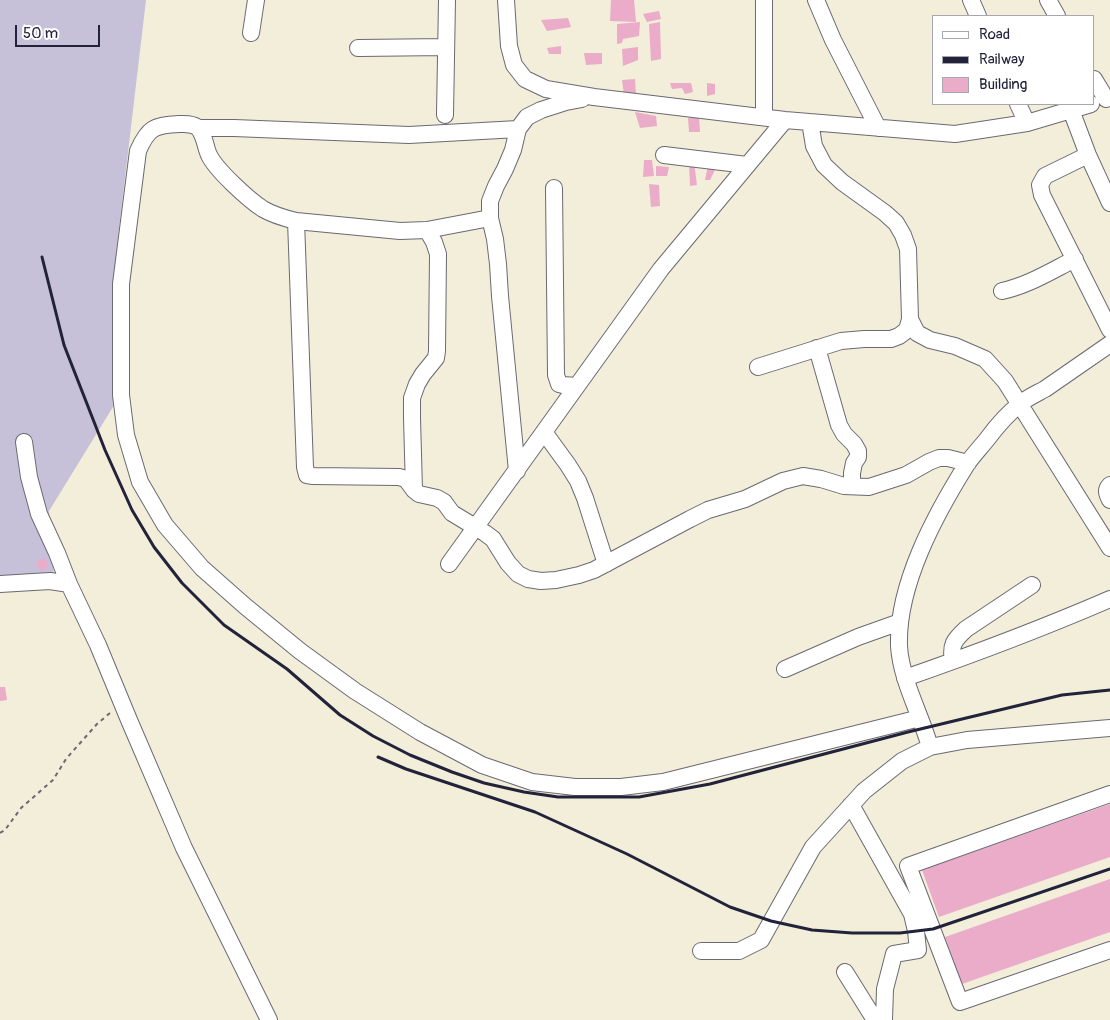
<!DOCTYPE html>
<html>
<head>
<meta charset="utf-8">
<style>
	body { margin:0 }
	#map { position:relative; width:1110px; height:1020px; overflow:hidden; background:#f2eed9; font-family:Pangolin,sans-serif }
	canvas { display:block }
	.legend { position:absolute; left:932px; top:15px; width:162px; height:90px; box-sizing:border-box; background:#fff; border:1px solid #a7a7b1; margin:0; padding:6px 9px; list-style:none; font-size:15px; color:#22223b }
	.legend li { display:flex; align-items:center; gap:10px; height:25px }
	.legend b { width:25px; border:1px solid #a7a7b1 }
	.scale { position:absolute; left:15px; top:25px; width:85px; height:22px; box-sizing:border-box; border:2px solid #22223b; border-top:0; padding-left:6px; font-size:15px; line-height:18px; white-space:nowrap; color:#22223b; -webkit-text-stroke:4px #fff; paint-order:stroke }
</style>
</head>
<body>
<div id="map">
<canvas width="1110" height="1020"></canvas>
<ul class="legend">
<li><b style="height:6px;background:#fff"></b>Road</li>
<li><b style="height:6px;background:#22223b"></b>Railway</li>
<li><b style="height:14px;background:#eaacc9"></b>Building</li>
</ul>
<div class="scale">50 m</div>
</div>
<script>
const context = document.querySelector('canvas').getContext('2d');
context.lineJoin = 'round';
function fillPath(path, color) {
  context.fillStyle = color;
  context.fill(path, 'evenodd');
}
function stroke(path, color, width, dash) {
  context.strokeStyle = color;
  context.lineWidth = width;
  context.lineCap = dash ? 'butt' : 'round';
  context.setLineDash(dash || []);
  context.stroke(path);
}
fillPath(new Path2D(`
	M0,0h146l-30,254v148l-67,109 5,66 -54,1z`), '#c7c0d9');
fillPath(new Path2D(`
	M611,0h23l2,22 -26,-1z
	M659,11l2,8 -14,3 -4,-8z
	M568,18l3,9 -24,4 -6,-11z
	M640,22l-1,14 -16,3 -1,4 -5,1v-20z
	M660,22l1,37 -10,2 -2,-37z
	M561,46v8h-12l-2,-6z
	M638,47v13l-15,6 -1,-17z
	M584,53h18v11l-16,1z
	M635,79l1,15 -12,1 -2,-15z
	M670,83h21l2,9 -8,2 -3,-6 -10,1z
	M707,83l8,1v10l-8,2z
	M635,112l21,4 1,10 -17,2z
	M699,117l1,15h-11l-1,-14z
	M644,160h8l2,16 -11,1z
	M689,162h5l3,23 -7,1z
	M708,165l8,3 -6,12h-5z
	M656,166l13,1 -2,9h-11z
	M649,184l10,1 1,21 -9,1z
	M45,558l4,9 -9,4 -4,-9z
	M0,687h5l2,13 -7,1z
	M1110,804v53l-171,60 -17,-47z
	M1110,879v53l-148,52 -17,-47z`), '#eaacc9');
const minor = new Path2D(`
	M506,0l3,46 5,19 11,14 21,10 48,8 191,23 170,14 72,-11 64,-19
	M764,0v117
	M816,0l17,40 45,88
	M971,0l7,16
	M1048,0l9,16
	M251,33l5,-33
	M358,48l88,-1
	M1094,79l12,20
	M1018,104l9,19
	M1071,110l17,45 22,48
	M445,115l2,-115
	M810,122l4,24 10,19 18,17 43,31 11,10 7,12 5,14 2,70 7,14 13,7 25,6 30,13 20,22 105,167
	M198,128h36l175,7 109,-6
	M664,155l83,10
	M1088,155l-43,21 -5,9 2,10 68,135
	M554,188l2,187 3,9 4,1 14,1
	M490,218l-63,12 -27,1 -104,-10c-12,-3 -23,-6 -33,-12 -14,-9 -47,-39 -54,-54 -4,-8 -4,-21 -12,-28 -6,-4 -12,-3 -18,-3 -25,1 -31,4 -41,27l-17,133v111l5,40 14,47 25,43 37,43 43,38 55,45 55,40 65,41 62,33 50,17 43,5h46l42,-5 257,-64
	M296,221l9,246 2,8 6,1 86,1 7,2 8,11 5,4 18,4 7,4 8,11 33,20 8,6 15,24 10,11 10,5 13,2 15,-1 23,-5 15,-5 96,-51 18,-9 37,-11 38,-18 20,-5 18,3 23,7 25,1 37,-12 23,-13 10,-4h9l20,5
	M1002,291c27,-6 49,-20 73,-32
	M817,348l22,77 5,9 10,10 4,7v6l-4,6 -2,10v13
	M758,367l83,-26 23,-2h27l8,-3 8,-6 3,-11
	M544,432l24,33 10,16 7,17 21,66
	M24,442l5,35 10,37 18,39 12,31
	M517,471l-17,-175 -2,-32 -3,-25 -5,-21v-17l6,-15 9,-17 8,-19 5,-21 9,-12 14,-7 25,-8 16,-3
	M1110,485c-5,5 -3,9 0,15
	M414,490l-2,-72v-20l5,-14 6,-10 13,-16 1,-7 1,-97 -4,-12 -7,-12
	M449,564l212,-295 124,-149
	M0,584l50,-3 19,3 29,61 31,75 55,128 85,172
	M953,661c-3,-16 1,-21 13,-32l66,-44
	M785,669l73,-32 42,-15
	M905,678c69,-24 138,-50 205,-79
	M930,747c-9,-32 -29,-67 -31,-101 -2,-61 36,-131 68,-182 6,-9 14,-17 21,-26 9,-12 19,-24 31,-33 7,-7 17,-11 26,-16 22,-15 43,-30 65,-45
	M1110,794l-202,72 52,136 150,-52
	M851,805l61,109 4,17 2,19 -24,4 -9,35 -1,31
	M701,951h38l22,-11 52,-93 51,-56 38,-30 28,-14 37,-7 143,-12
	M845,972l30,48`);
stroke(minor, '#6b6972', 18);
stroke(new Path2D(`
	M0,833l5,-3 16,-22 32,-28 13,-21 31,-35 13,-11`), '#6b6972', 2, [4, 4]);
stroke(minor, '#fff', 16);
stroke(new Path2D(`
	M42,257l22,88 41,105 27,60 22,37 28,36 42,42 63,44 53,46 33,21 37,19 42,17 32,11 40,9 34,5h81l71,-13 198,-52 154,-37 48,-5
	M378,757l28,12 129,43 92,42 103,53 41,14 41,9 40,3h48l33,-4 177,-60`), '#22223b', 3);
</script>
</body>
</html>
